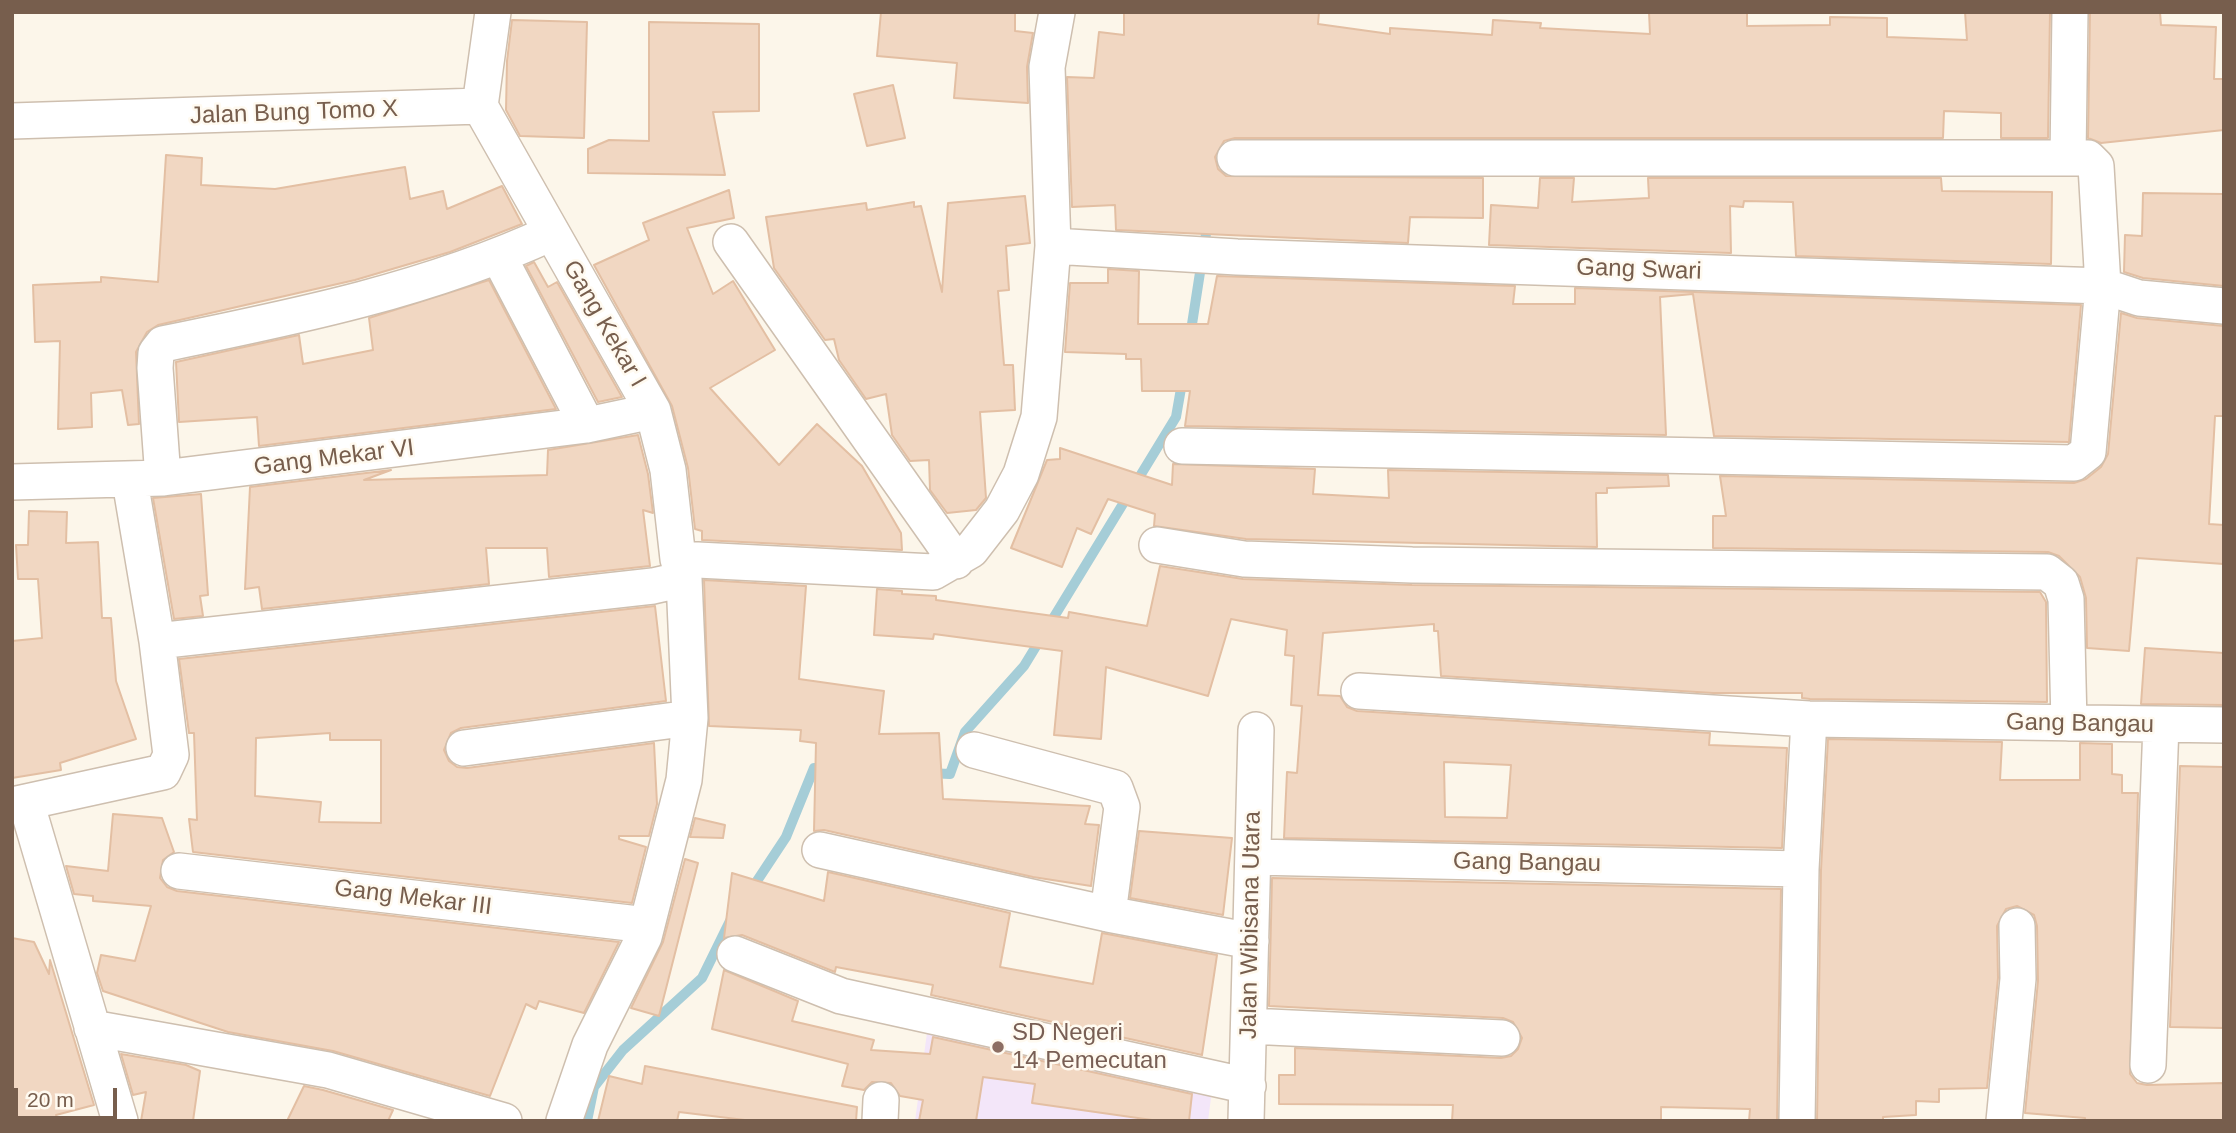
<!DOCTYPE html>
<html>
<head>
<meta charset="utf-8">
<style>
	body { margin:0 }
	#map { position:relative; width:2236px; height:1133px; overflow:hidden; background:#fcf6ea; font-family:Arial,sans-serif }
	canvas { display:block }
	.frame { position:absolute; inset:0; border:14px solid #775e4d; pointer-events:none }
	.scale { position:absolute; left:14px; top:1088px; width:103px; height:32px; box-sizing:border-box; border:4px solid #775e4d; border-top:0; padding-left:9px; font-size:21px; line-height:24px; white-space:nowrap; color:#775e4d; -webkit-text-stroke:5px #fffaf0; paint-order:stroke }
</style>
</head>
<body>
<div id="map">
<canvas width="2236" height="1133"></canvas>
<div class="frame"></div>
<div class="scale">20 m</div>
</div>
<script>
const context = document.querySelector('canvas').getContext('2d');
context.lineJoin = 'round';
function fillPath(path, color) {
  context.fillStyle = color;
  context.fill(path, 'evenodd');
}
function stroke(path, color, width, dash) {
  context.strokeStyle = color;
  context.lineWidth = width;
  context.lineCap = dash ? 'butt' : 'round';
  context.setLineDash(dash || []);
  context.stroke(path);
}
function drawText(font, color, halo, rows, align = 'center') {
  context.font = font + ' Arial,sans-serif';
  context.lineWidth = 5;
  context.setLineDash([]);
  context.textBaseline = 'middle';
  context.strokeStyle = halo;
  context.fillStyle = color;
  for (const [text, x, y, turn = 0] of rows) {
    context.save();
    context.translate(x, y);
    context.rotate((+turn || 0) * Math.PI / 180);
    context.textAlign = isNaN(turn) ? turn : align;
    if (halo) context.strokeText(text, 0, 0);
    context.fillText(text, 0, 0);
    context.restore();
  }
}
fillPath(new Path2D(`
	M929,1018l285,57 -6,46h-293z`), '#f3e6f9');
stroke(new Path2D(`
	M1190,337l18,-116
	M928,773l22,1 15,-42 59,-66 152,-249 7,-40
	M751,890l35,-53 28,-69 14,1
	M587,1121l7,-34 29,-37 79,-72 28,-57`), '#a5cdd7', 10);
const building = new Path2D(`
	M881,12h134v19l18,2 -6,34 1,36 -74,-5 3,-35 -80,-7z
	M1124,12h195l-1,12 72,10v-6l102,7 1,-15 48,3 -1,5 110,6 -1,-22h98v14l83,-1v-8l57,1v19l80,3 -2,-28h85l-2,126h-47v-25l-57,-2 -1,27h-708l-11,3 -9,16 3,12 8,7 257,2v40l-73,-1 -2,26 -292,-13 -1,-25 -43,2 -5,-130 27,1 5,-46 25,3z
	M2090,12h70l1,13 55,2 -2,52h10v51l-123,13 -13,-5z
	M512,20l75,2 -3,116 -64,-2 -14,-26 1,-49z
	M649,22l110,2v87l-46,1 12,63 -137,-2v-24l21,-9 40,1z
	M893,85l12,53 -38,8 -13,-52z
	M166,155l36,3 -1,27 74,4 130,-22 5,32 33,-8 4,18 55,-23 20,38 -72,28 -95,28 -197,45 -11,7 -11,20 3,72 -11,1 -6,-35 -31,3 1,34 -34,2 2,-88 -25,1 -2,-57 68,-3v-5l57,5z
	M1540,178h34l-2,24 77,-4 -1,-20h293l1,13 110,1 -1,72 -255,-8 -3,-54 -49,-1 -1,6 -13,-1 1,47 -242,-8 2,-40 47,3z
	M729,190l5,28 -47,10 26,66 20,-13 42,69 -65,38 69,77 38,-41 45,42 39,67 1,17 -200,-10v-9l-7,-2 -7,-61 -16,-62 -78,-141 55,-25 -6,-17z
	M2143,193l81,1v92l-81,-8 -19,-6 1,-37 17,1z
	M1025,196l5,47 -24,3 3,44 -11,1 6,74h9l2,45 -35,2 6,86 -10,12 -29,3 -17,-23 -1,-30 -19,1 -18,-26 -6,-41 -20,5 -27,-39 -5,-21 -9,1 -51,-72 -8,-51 100,-14 1,7 47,-8v5l7,-1 21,86 6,-89z
	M534,262l14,25 9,-5 65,115 -24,5 -72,-136z
	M1108,269l31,2 -1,53h70l9,-48 298,10 -2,18h62v-16l506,17 -12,137 -355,-6 -21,-142 -33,3 6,138 -481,-9 5,-35h-48l-1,-32h-15v-5l-61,-2 5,-69h38z
	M489,280l67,129 -297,37 -2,-29 -78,5 -3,-60 123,-27 4,29 70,-14 -4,-32z
	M2121,313l16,5 87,8v90h-9l-6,108 15,1v39l-87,-6 -8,93 -42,-3 -1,-50 -6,-21 -21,-21 -11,-4 -335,-4v-32h13l-6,-40 354,7 12,-4 15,-12 7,-13z
	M638,435l10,39 5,39 -10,-3 7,56 -101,11 -2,-29h-61l3,36 -227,25 -3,-22 -14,2 5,-102 141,-17 -27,10 183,-5 1,-25z
	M1060,448l112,37 1,-21 142,5 -2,25 76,4 -1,-28 280,5 1,11 -62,2v5h-11l1,54 -351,-8 -92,-13 1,-12 -47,-15 -17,35 -14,-6 -15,39 -51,-19 36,-88 13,-1z
	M201,494l7,101 -8,1 3,20 -29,3 -21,-121z
	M29,511l38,1 -1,31 32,-1 4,76h9l5,63 20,58 -76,24 1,7 -49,8v-137l30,-3 -4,-59h-20l-2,-34h12z
	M1160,566l83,13 169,6 628,7 6,10 1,100 -237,-3 -8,-1v-5h-89l-272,-17 -3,-45h-4v-7l-111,9 -5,62 22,1 7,11 10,4 353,22 -1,12 78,3 -5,100 -498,-10 3,-66 10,1 5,-67 -11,-1 3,-49 -9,-1 2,-25 -56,-11 -23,77 -102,-29 -5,72 -47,-4 8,-84 -128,-17 -1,5 -59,-4 3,-46 25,2v3l34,2v4l132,18 1,-6 78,14zM1444,762l67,3 -4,53 -62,-1z
	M704,580l102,6 -7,93 85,12 -5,43 60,-1 4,66 147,7 -5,18 14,1 -8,61 -58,-9 -209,-47 -10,1 2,-88 -16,-2 1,-11 -92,-4z
	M655,606l11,95 -205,27 -10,5 -7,17 5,11 8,6 10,1 187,-25 3,61 -8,32h-30v3l27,8 -14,56 -439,-51 -4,-33 8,1 -3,-87h-5l-10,-74zM330,733v7h51v83l-62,-1 2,-20 -66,-6 1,-58z
	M2145,648l79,5v52l-83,-1z
	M1828,739l174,3 -2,38h80v-37l32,1v30l10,1v18h16l-8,281 7,9 10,2 77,-2v38h-139v-3l-60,-5 13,-132 -1,-55 -3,-11 -17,-9 -11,3 -9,17 1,52 -11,110 -48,1v13l-23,-1v14l-33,2v4h-66l4,-251z
	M2180,766l44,1v261l-54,-1z
	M113,814l49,4 12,34 -11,8 -3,18 7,9 10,4 442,51 -35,71 -45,-12 -3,8 -10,-5 -36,92 -157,-45 -105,-19 -125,-41 -6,-18 4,-18 34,6 16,-55 -58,-5v-5l-19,-2 -8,-28 42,5z
	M695,818l30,7 -2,13 -33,-1z
	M1139,831l93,7 -9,77 -93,-17z
	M685,859l13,4 -39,153 -28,-8 32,-66z
	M828,872l182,41 -10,54 93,17 9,-51 115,22 -15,100 -271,-60 2,-10 -97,-18 -1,5 -93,-37 -18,3 8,-65 92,28z
	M1272,878l509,11 -4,232h-28l1,-12 -89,-2v14h-209l1,-16 -174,-1v-29h16v-27l206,10 10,-2 7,-7 4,-11 -9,-16 -10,-4 -234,-12z
	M12,938l22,4 15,32 1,-14 44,145 -38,10 2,6h-46z
	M724,970l74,31 -6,20 82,19 -3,10 59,4 3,-17 259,57 -3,27h-30l-127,-18 3,-19 -52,-7 -7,44h-57l4,-21 -23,-4 -9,-13 -19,-1 -8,8 -22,-4 6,-22 -136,-35z
	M121,1054l65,11 14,6 -7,50h-52l5,-29 -13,3z
	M645,1066l212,41 -1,14h-103l-74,-9 -2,9h-79l11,-45 33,8z
	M304,1086l19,4 70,20 -5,11h-101z`);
fillPath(building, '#f1d7c2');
stroke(building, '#e3bfa3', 2);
const minor = new Path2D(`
	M480,106l13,-94
	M12,121l468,-15
	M2068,158l2,-146
	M731,242l225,319
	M1053,246l184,11 866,29 36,12 85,8
	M499,257l88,168
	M1182,446l892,17 14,-11 15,-166 -7,-120 -8,-8h-853
	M163,478l-8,-110 1,-15 7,-9c132,-27 265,-54 388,-111
	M12,482l151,-4 424,-53 66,-14
	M1157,545l87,14 168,6 635,7 14,11 5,16 3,124
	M678,559l255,13 38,-22 31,-40 19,-36 18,-57 14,-171 -6,-179 10,-55
	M157,641l496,-55 31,-7 -6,-20 -10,-89 -15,-59 -173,-305
	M1359,691l450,28 415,6
	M464,748l226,-30
	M974,750l141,38 7,19 -14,107
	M26,802l94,319
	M12,805l151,-33 8,-17 -14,-114 -27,-160
	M820,850l288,64 143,27
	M1253,857l548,12
	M179,871l468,54
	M735,954l106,42 407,90
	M1249,1026l253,12
	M92,1028l236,42 176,51
	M2148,1065l13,-340
	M564,1121l26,-76 54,-108 40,-157 6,-62 -6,-139
	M880,1121l1,-21
	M1246,1121l10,-391
	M1797,1121l4,-252 8,-150
	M2004,1121l14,-142 -1,-53`);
stroke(minor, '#cebfaf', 38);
stroke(minor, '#fff', 35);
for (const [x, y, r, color] of [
	[998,1047,7,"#8d6e63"]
]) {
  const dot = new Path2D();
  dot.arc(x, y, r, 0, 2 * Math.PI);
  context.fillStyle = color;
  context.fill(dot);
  stroke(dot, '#fffaf0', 2.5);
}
drawText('24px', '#775e4d', '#fffaf0', [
	["Jalan Bung Tomo X",294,113,-2],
	["Gang Swari",1639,270,2],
	["Gang Kekar I",604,324,60],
	["Gang Mekar VI",334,458,-7],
	["Gang Bangau",2080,724,1],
	["Gang Bangau",1527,863,1],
	["Gang Mekar III",413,898,7],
	["Jalan Wibisana Utara",1251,925,-89]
]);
drawText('24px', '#785e54', '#fffaf0', [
	["SD Negeri",1012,1033],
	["14 Pemecutan",1012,1061]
], 'left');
</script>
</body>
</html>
